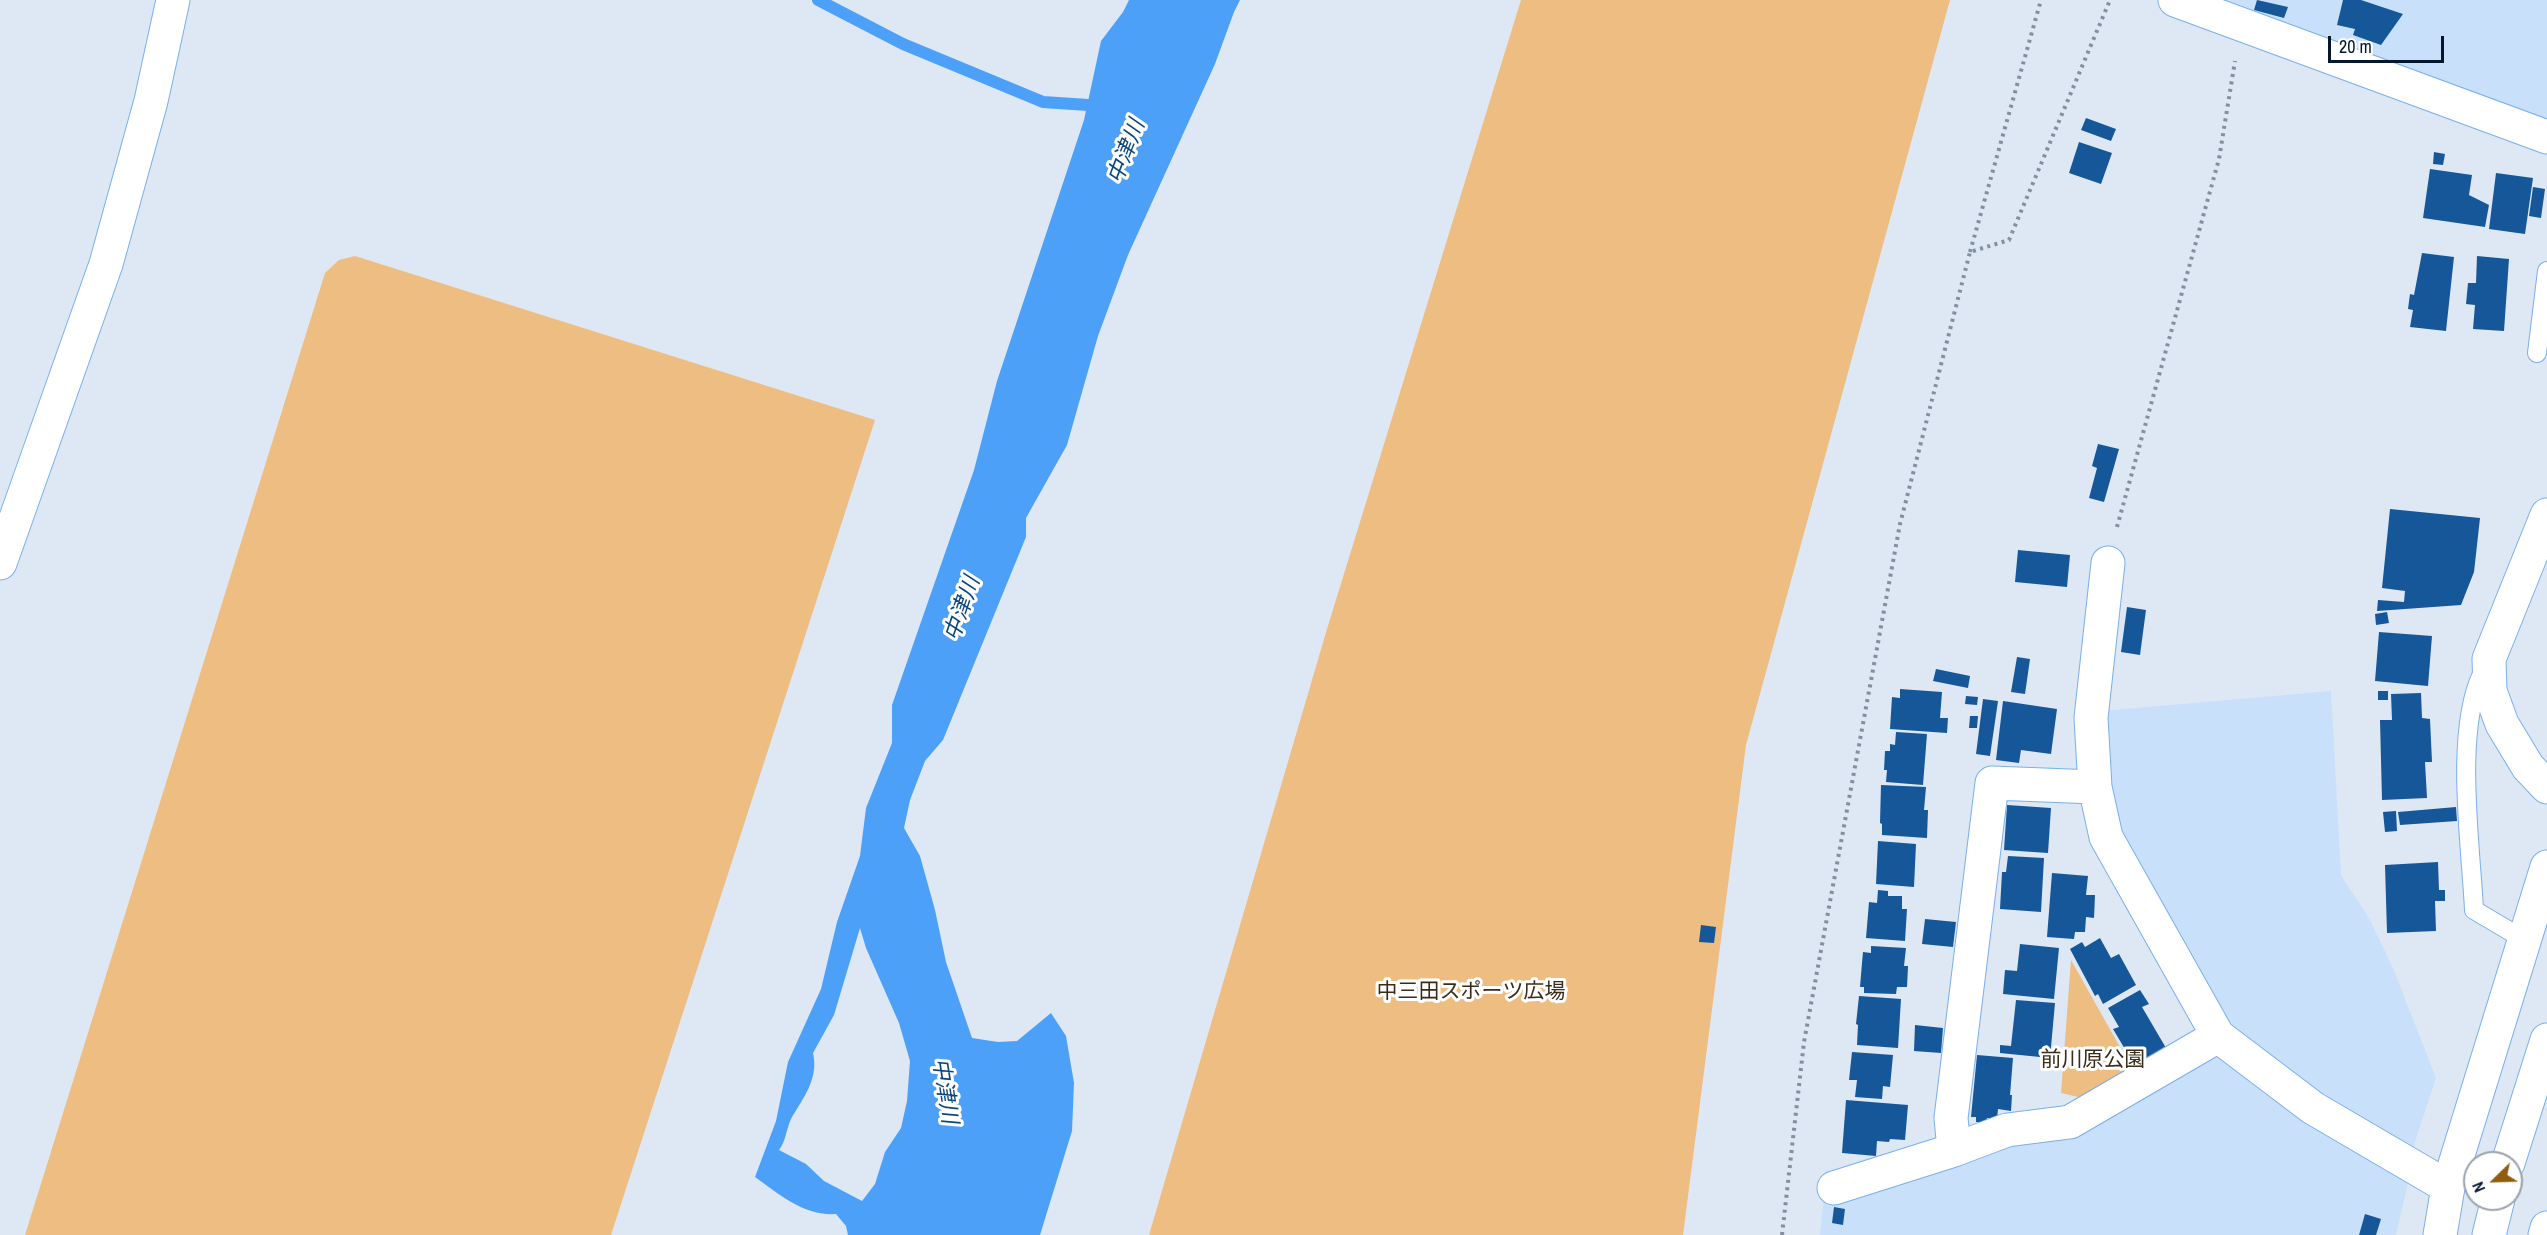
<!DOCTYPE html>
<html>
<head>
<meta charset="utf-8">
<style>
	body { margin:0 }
	#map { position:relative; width:2547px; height:1235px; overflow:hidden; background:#dde8f4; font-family:"Archivo Narrow",sans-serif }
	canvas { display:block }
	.north { position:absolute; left:2463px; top:1151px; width:60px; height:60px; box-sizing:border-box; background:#fff; border:2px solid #9aa2ab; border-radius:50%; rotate:247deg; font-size:16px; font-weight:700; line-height:24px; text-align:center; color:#03172d }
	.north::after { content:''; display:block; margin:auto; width:21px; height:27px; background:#8f5e0c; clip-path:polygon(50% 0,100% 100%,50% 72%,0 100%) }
	.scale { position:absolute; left:2328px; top:36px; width:116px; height:27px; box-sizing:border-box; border:3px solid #03172d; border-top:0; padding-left:8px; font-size:18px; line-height:21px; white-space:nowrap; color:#03172d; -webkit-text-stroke:4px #fff; paint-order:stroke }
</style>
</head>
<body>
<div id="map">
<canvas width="2547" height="1235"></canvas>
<div class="north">N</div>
<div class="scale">20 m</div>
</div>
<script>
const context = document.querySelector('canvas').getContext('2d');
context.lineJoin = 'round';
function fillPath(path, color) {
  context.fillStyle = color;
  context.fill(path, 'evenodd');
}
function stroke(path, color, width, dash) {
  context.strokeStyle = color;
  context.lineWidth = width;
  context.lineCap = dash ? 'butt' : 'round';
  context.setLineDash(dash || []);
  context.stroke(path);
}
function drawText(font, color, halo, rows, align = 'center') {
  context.font = font + ' "Archivo Narrow","Noto Sans JP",sans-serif';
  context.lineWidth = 6;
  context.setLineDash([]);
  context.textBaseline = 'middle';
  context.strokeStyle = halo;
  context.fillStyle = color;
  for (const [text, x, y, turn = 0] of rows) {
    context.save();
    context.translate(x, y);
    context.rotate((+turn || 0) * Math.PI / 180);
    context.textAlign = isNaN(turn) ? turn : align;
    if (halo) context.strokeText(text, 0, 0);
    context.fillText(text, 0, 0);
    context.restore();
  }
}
fillPath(new Path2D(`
	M2208,0h339v118z
	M2331,691l10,184 29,45 23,48 43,110 -23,70 -21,-2 -164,-114 -111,-199 -15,-122z
	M2223,1054l185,129 -12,52h-576l4,-39 185,-54 70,-13z`), '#c9e0fb');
fillPath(new Path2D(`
	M1521,0h429l-204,745 -63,490h-534l178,-606z
	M355,256l520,164 -264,815h-586l300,-962 14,-13z
	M2071,960l63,112 -47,27 -26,-6z`), '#edbd81');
fillPath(new Path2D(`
	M1129,0h111l-6,12 -19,52 -87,191 -30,81 -31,109 -41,73v19l-83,203 -18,21 -15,39 -6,28 16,28 15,54 11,52 26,76 26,4 19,-1 34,-28 15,23 8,47 -2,48 -32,104h-192l-2,-9 -10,-12c-32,2 -56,-19 -81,-37l21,-56 12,-59 33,-73 16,-67 23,-66 6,-48 26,-65v-38l82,-235 23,-89 87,-261 17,-79 22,-29zM860,928l6,20 33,75 11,38 -3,40 -6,27 -16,24 -10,32 -13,17 -38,-20 -18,-17 -27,-14c7,-9 7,-20 12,-31 12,-21 28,-40 22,-66l21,-38z`), '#4ca0f8');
stroke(new Path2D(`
	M818,0l85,44 140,58 60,4`), '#4ca0f8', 12);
fillPath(new Path2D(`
	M2257,0l31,7 -4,11 -30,-8z
	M2343,0h18l42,14 -22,31 -28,-10 2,-6 -18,-4z
	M2086,118l30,11 -5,12 -30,-11z
	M2079,142l33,11 -11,31 -32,-11z
	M2434,152l11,2 -2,11 -10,-1z
	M2430,169l42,6 -3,20 20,10 -4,22 -62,-9z
	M2496,173l37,5 -8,56 -36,-5z
	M2533,187l12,2 -4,29 -12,-2z
	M2422,253l32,4 -8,74 -36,-4 3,-17 -5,-1 2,-15 4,1z
	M2477,256l32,3 -5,72 -31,-2 2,-24 -9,-1 2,-21h8z
	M2098,444l21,5 -15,53 -15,-4 8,-30 -5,-2z
	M2390,509l90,9 -6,54 -13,33 -84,6 1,-11 26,2 1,-11 -23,-3z
	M2018,550l52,5 -3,32 -52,-5z
	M2127,607l19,3 -6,45 -19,-3z
	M2387,612l2,11 -13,2 -1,-11z
	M2379,632l53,4 -4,50 -53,-5z
	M2017,657l13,2 -5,35 -14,-2z
	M1936,669l34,7 -2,12 -35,-7z
	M1900,689l42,3 -2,26h8l-1,15 -57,-4 2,-32 8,1z
	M2378,691h10v9h-10z
	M2421,693l1,25 8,1 2,43h-7l2,36 -45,2 -2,-80h12l-1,-26z
	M1966,696l12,1 -1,8 -12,-1z
	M1983,699l15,2 -8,55 -14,-2z
	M2003,701l54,8 -6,45 -30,-4 -2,13 -23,-3z
	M1970,716h8l-1,12h-8z
	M1896,732l31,2 -4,51 -37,-3 1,-12h-3l1,-19h5v-7l5,1z
	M1881,785l45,2 -2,23h4l-1,28 -45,-3v-11l-2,-1z
	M2007,805l44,3 -3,45 -44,-3z
	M2456,807l1,14 -57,4 -2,-13z
	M2396,811l1,20 -12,1 -2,-20z
	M1878,841l38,3 -2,43 -38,-3z
	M2008,856l36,2 -3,54 -41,-3 2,-37h4z
	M2438,862l1,28h6v11h-10l1,30 -49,2 -2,-68z
	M2052,873l36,3 -2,19h9l-1,23 -8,-1 -1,15h-10l-1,7 -27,-2z
	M1878,890l10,1v5h14v13h5l-2,32 -39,-3 3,-36 8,1z
	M1925,919l31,3 -3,25 -31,-3z
	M1701,925l15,2 -2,16 -15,-1z
	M2100,938l11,20 8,-4 17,31 -33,19 -5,-10 -3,2 -25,-47 12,-7 3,5z
	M2020,944l39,4 -5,51 -51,-5 2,-24 12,1z
	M1871,946l35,2 -2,18h4l-1,21h-10l-1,7 -32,-1v-6h-4l2,-24 1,-11 8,1z
	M2140,990l9,14 -7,3 24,41 -31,18 -22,-37 6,-2 -11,-19z
	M1859,996l42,3 -3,49 -41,-3 1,-20 -2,-1z
	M2016,1000l39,3 -5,55 -50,-5v-8l11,1z
	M1915,1025l28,3 -2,25 -27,-2z
	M1852,1052l41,3 -3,32 -7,-1 -1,13 -27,-2 2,-17h-8z
	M1977,1055l36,3 -3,37h2l-1,16 -13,-2 -1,10 -10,-1 -1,5 -10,-1v-5h-5z
	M1846,1100l62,5 -3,35 -15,-1 -1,3 -12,-1 -1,15 -34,-3z
	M1834,1207l11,2 -2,16 -11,-2z
	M2365,1214l16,5 -5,16h-17z`), '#155798');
const lane = new Path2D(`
	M2537,353l10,-82
	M2482,674c-28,58 -11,172 -8,236l49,29`);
const street = new Path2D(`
	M2547,515l-58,144 1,32 12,33 26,43 19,20
	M2108,563l-17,155 4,69 11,50 112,199 95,72 135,79
	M1954,1150l-3,-32 41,-335 103,4
	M1834,1188l120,-38 53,-20 63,-8 148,-86`);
const secondary = new Path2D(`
	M2175,0l372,137
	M0,563l106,-299 45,-163 22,-101
	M2508,1163l39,-123
	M2440,1235l8,-48 99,-320
	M2489,1235l9,-36
	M2545,1235l2,-7`);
stroke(lane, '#7aafea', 20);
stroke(street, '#7aafea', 35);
stroke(secondary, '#7aafea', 35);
stroke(new Path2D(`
	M1970,252l71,-252
	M2117,527l102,-368 16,-98
	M1782,1235l22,-193 96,-518 70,-272 39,-12 101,-240`), '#818fa0', 4, [3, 4.5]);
stroke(lane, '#fff', 18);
stroke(street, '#fff', 33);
stroke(secondary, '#fff', 33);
drawText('21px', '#3b2c1a', '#fff', [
	["中三田スポーツ広場",1471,992],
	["前川原公園",2093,1060]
]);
drawText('italic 22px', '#0a467e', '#fff', [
	["中津川",1127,152,-69],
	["中津川",963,609,-71],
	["中津川",944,1091,81]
]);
</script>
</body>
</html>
